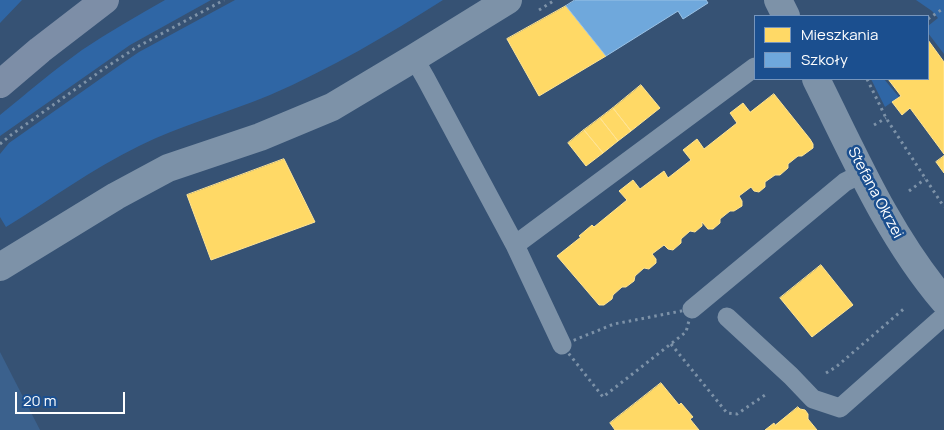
<!DOCTYPE html>
<html>
<head>
<meta charset="utf-8">
<style>
	body { margin:0 }
	#map { position:relative; width:944px; height:430px; overflow:hidden; background:#365274; font-family:Manrope,sans-serif }
	canvas { display:block }
	.legend { position:absolute; left:754px; top:15px; width:175px; height:65px; box-sizing:border-box; background:#1b4f8f; border:1px solid #7695bc; margin:0; padding:6px 9px; list-style:none; font-size:15px; color:#fff }
	.legend li { display:flex; align-items:center; gap:10px; height:25px }
	.legend b { width:25px; border:1px solid #7695bc }
	.scale { position:absolute; left:15px; top:392px; width:110px; height:22px; box-sizing:border-box; border:2px solid #fff; border-top:0; padding-left:6px; font-size:15px; line-height:18px; white-space:nowrap; color:#fff; -webkit-text-stroke:4px #1b4f8f; paint-order:stroke }
</style>
</head>
<body>
<div id="map">
<canvas width="944" height="430"></canvas>
<ul class="legend">
<li><b style="height:14px;background:#ffd966"></b>Mieszkania</li>
<li><b style="height:14px;background:#6fa8dc"></b>Szkoły</li>
</ul>
<div class="scale">20 m</div>
</div>
<script>
const context = document.querySelector('canvas').getContext('2d');
context.lineJoin = 'round';
function fillPath(path, color) {
  context.fillStyle = color;
  context.fill(path, 'evenodd');
}
function stroke(path, color, width, dash) {
  context.strokeStyle = color;
  context.lineWidth = width;
  context.lineCap = dash ? 'butt' : 'round';
  context.setLineDash(dash || []);
  context.stroke(path);
}
function drawText(font, color, halo, rows, align = 'center') {
  context.font = font + ' Manrope,sans-serif';
  context.lineWidth = 5;
  context.setLineDash([]);
  context.textBaseline = 'middle';
  context.strokeStyle = halo;
  context.fillStyle = color;
  for (const [text, x, y, turn = 0] of rows) {
    context.save();
    context.translate(x, y);
    context.rotate((+turn || 0) * Math.PI / 180);
    context.textAlign = isNaN(turn) ? turn : align;
    if (halo) context.strokeText(text, 0, 0);
    context.fillText(text, 0, 0);
    context.restore();
  }
}
fillPath(new Path2D(`
	M0,0h22l-22,23z
	M165,0h46l-81,45 -130,91v-21c27,-22 54,-45 82,-65 27,-18 55,-34 83,-50z
	M235,0h208c-55,35 -113,69 -173,95 -43,18 -89,30 -131,51 -47,23 -89,54 -133,81l-6,-10v-63l9,-11 111,-78 19,-13z
	M916,0h28v54l-16,-21v-7l10,-8 -6,-7z
	M871,79h13l15,18 -14,10z`), '#2f66a5');
fillPath(new Path2D(`
	M0,352l40,78h-40z`), '#3b618d');
const homes = new Path2D(`
	M566,6l40,50 -67,40 -32,-57z
	M928,40l16,22v92l-34,-46 -8,7 -10,-13 9,-6 -13,-17h40z
	M641,85l19,23 -29,23 -18,-23z
	M774,94l36,45 3,5v4l-11,8h-4l-10,8v4l-8,7h-5l-10,7v5l-6,5 -5,-1 -3,-4 -12,9 3,5v5l-8,5h-4l-10,8v4l-7,6h-5l-6,-7v4l-7,6 -5,-1 -9,8v4l-8,7 -5,-1 -4,-4 -12,9 4,5v4l-7,6 -5,-1 -9,8 -1,5 -8,6h-4l-9,8 -1,4 -8,6h-5l-42,-49 24,-19 -2,-1 13,-11 2,2 33,-27 -8,-9 14,-11 7,9 24,-18 4,7 23,-18 -8,-10 14,-11 7,10 33,-26 -7,-10 13,-10 7,9z
	M613,108l18,23 -13,10 -18,-23z
	M600,118l18,23 -15,12 -19,-23z
	M584,130l19,23 -17,13 -18,-23z
	M944,156v17l-8,-11z
	M284,159l31,63 -104,38 -24,-65z
	M821,265l32,40 -41,32 -32,-39z
	M661,383l18,22 2,-2 12,14 -3,2 9,11h-84l-5,-7z
	M798,407l2,2 5,1 3,4v5l9,11h-52l9,-7 1,2z`);
fillPath(homes, '#ffd966');
stroke(homes, '#ffe494', 1);
const schools = new Path2D(`
	M575,0h131l2,3 -25,16 -5,-8 -72,45 -40,-50z`);
fillPath(schools, '#6fa8dc');
stroke(schools, '#9ac2e6', 1);
stroke(new Path2D(`
	M539,10l16,-10
	M928,19l16,-11
	M867,79l19,39 58,89
	M874,125l12,-7
	M0,144l11,-9 94,-67 32,-21 87,-47
	M909,191l16,-12
	M692,309l-6,23 -83,65 -41,-52 52,-21z
	M671,344l56,69 10,1 31,-21
	M826,373l10,-6 70,-60`), '#7d92a8', 3, [2.5, 4]);
stroke(new Path2D(`
	M414,58l12,21 89,166 47,100
	M515,245l240,-178
	M692,309l153,-127 18,-9
	M727,317l64,59 22,23 27,9 104,-92`), '#7d92a8', 19);
stroke(new Path2D(`
	M778,0l8,16
	M816,79c38,76 72,156 128,222
	M0,267l116,-71 52,-28 92,-31 72,-30 82,-49 94,-58`), '#7d92a8', 28);
stroke(new Path2D(`
	M0,84l40,-34 65,-50`), '#7d8ea7', 28);
drawText('15px', '#fff', '#1b4f8f', [
	["Stefana Okrzei",875,193,62]
]);
</script>
</body>
</html>
